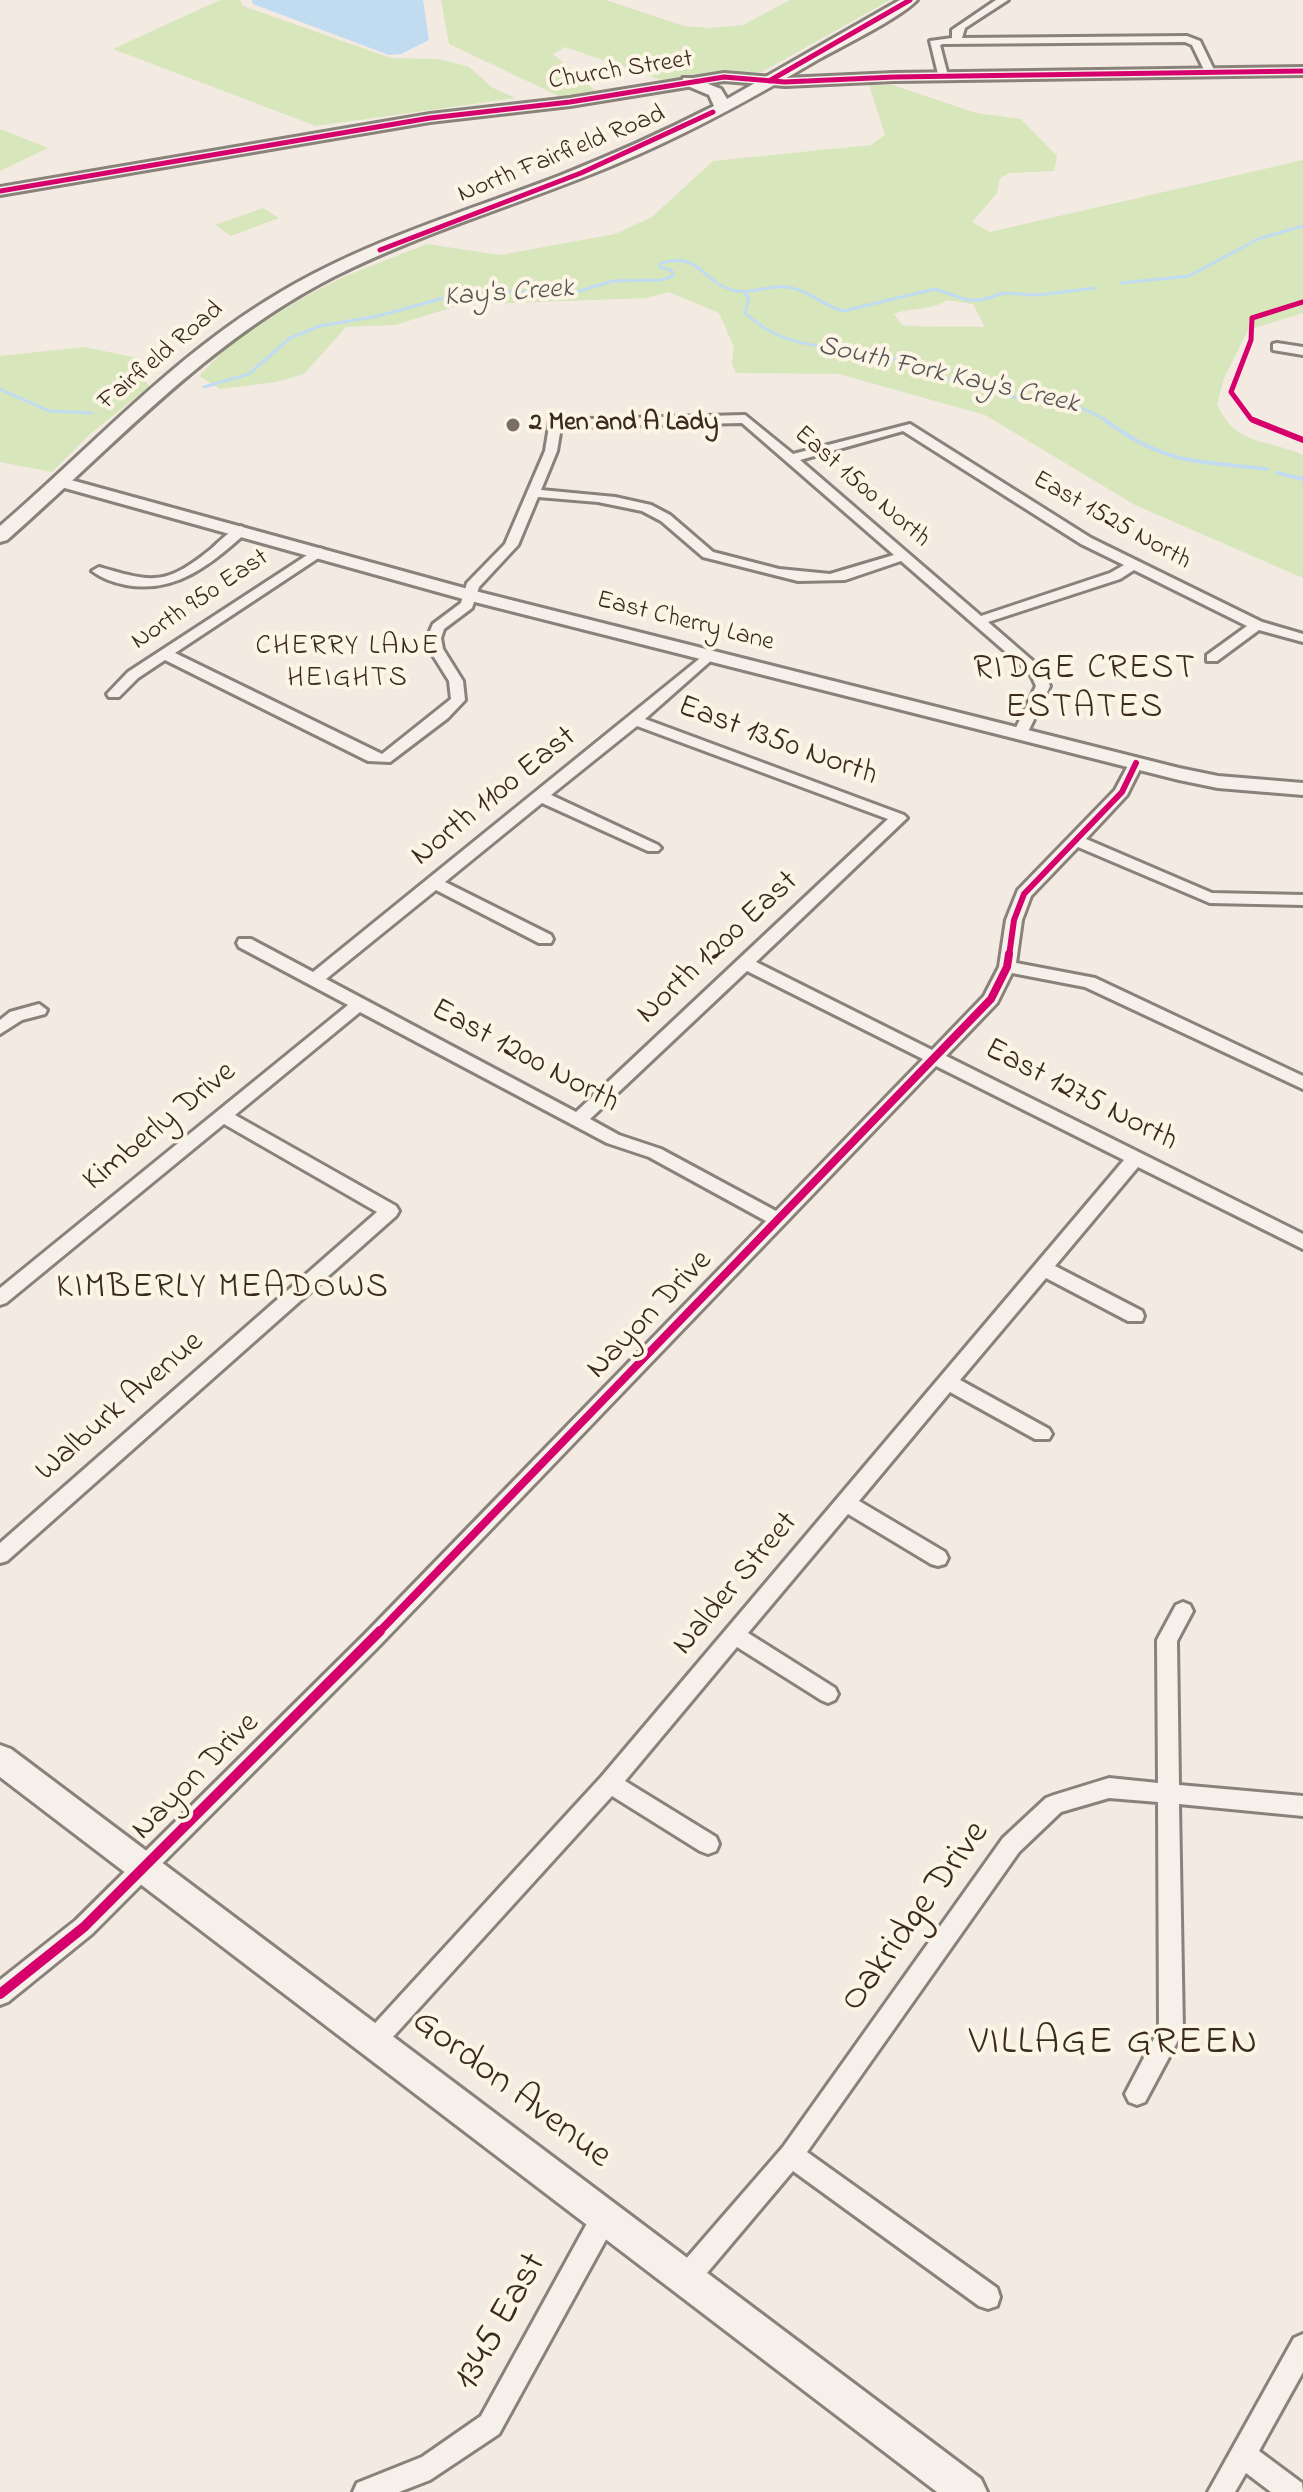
<!DOCTYPE html>
<html>
<head>
<meta charset="utf-8">
<style>
	body { margin:0 }
	canvas { display:block; background:#f3eae2 }
</style>
</head>
<body>
<canvas width="1303" height="2492"></canvas>
<script>
const context = document.querySelector('canvas').getContext('2d');
context.lineJoin = 'round';
function fillPath(path, color) {
  context.fillStyle = color;
  context.fill(path, 'evenodd');
}
function stroke(path, color, width, dash) {
  context.strokeStyle = color;
  context.lineWidth = width;
  context.lineCap = dash ? 'butt' : 'round';
  context.setLineDash(dash || []);
  context.stroke(path);
}
function drawText(font, color, halo, rows, align = 'center') {
  context.font = font + ' "Indie Flower",sans-serif';
  context.lineWidth = 8;
  context.setLineDash([]);
  context.textBaseline = 'middle';
  context.strokeStyle = halo;
  context.fillStyle = color;
  for (const [text, x, y, turn = 0] of rows) {
    context.save();
    context.translate(x, y);
    context.rotate((+turn || 0) * Math.PI / 180);
    context.textAlign = isNaN(turn) ? turn : align;
    if (halo) context.strokeText(text, 0, 0);
    context.fillText(text, 0, 0);
    context.restore();
  }
}
fillPath(new Path2D(`
	M220,0h20l3,6 148,52 48,1 30,8 24,21 23,10 -200,28 -203,-77z
	M441,0h165l78,26 27,2 32,-3 47,-25h100l-128,72 -51,1 -50,7 -96,-33 -12,7 44,38 -36,5 -112,-53z
	M869,85h24l83,28 45,6 36,37 -3,15 -45,2 -9,5 -3,15 -25,29 18,10 313,-72v153l-55,17 -24,48 -7,26c19,43 49,34 86,51v123l-168,-73 -150,-90 -146,-41 -103,-1 -4,-9 2,-17 -15,-34 -50,-21 -23,6 -186,7 -65,20 -49,2 -42,47 -28,8 -56,7 -21,-13 32,-33 68,-43 44,-23 84,-33 73,11 115,-21 37,-17 61,-56 158,-16 14,-10zM947,300l26,4 12,23c-28,-1 -55,1 -83,-2l-8,-11c17,-7 37,-3 53,-14z
	M0,129l48,19 -48,23z
	M263,208l16,10 -48,18 -16,-11z
	M84,347l49,10 16,30 -59,47 -38,38 -52,-10v-106z`), '#d8e6bb');
fillPath(new Path2D(`
	M252,0h171l6,40 -28,14 -12,1 -136,-51z`), '#c1dbf1');
stroke(new Path2D(`
	M1121,283l68,-7 69,-37 45,-13
	M745,294l4,3 -4,16c44,41 89,30 142,44 39,11 76,31 116,38 38,8 71,3 105,27
	M204,387l45,-13 41,-36 30,-12 58,-10 81,-22 42,-3 72,2 40,-12 48,-1 12,-4 -1,-5 -12,-4 1,-4c40,-11 39,17 71,27 19,5 36,-5 55,-3 22,3 37,19 56,24l92,-22 32,11h14l23,-7 35,2 55,-7
	M0,389l49,22 43,2`), '#c1dbf1', 3);
stroke(new Path2D(`
	M1105,420c59,44 91,41 161,49
	M1278,473l25,6`), '#c1dbf1', 4);
const minor = new Path2D(`
	M996,0h12l-43,28 -3,10 225,-2 13,5 15,31 -9,2 -14,-29 -7,-3 -242,2 -3,1 8,31 -9,2 -9,-37 22,-3v-8z
	M1277,343l26,4v8l-30,-5v-6z
	M745,415l48,39 117,-30 181,114 171,84 41,12v8l-44,-12 -42,31h-10v-6l40,-29 -113,-56 -14,9 -132,43 53,46 9,18 -23,48 -7,4 -7,-4 23,-48 -6,-13 -129,-112 -56,19 -47,1 -95,-24 -42,-36 -19,-10 -44,-9 -60,-5 -20,48 -39,42 -7,21 -28,21 -3,9 2,11 20,32 2,19 -17,18 -58,44 -22,-1 -203,-101 -27,18 -19,19h-10l-2,-3 21,-22 190,-124 5,1v6l-148,98 207,101 69,-55 -2,-18 -20,-32 -2,-11 6,-14 28,-21 6,-20 38,-39 40,-93 5,-31zM742,423l152,132 -64,19 -51,-5 -66,-17 -43,-37 -19,-10 -36,-8 -74,-7 16,-39 4,-24zM903,431l178,113 43,21 -14,8 -129,43 -181,-156z
	M241,526l7,4 -2,3c-35,31 -70,61 -120,52 -11,-2 -25,-7 -34,-14l7,-4c53,15 65,20 112,-18 9,-8 19,-19 30,-23z
	M709,651l7,4 -2,3 -69,61 259,96 3,3 -151,144 176,88 52,-54 15,-29 7,-47 12,-30 97,-100 16,-30h10l2,3 -16,32 -41,44 126,54 91,2v10l-93,-2 -132,-56 -47,49 -9,24 -6,43 79,15 208,98v13l-218,-102 -73,-14 -15,30 -51,53 357,178v15l-165,-82 -83,99 87,45 2,5 -2,5h-14l-82,-43 -86,102 89,49 3,5 -3,5h-14l-85,-47 -91,109 86,51 3,6 -3,6 -7,2 -7,-2 -83,-50 -100,119 87,55 3,6 -3,6 -7,3 -7,-3 -84,-53 -112,134 91,56 3,7 -3,7 -8,3 -8,-3 -88,-55 -230,253 -8,3 -8,-3 -4,-8 4,-8 236,-257 522,-616 -188,-94 -557,580 -287,288 -84,68 -8,3v-25l76,-60 289,-286 401,-413 -117,-64 -42,-14 -247,-131 -125,103 161,91 3,5 -3,5 -389,345 -7,2v-20l377,-331 -153,-88 -218,179 -6,2v-17l348,-283 -109,-58 -2,-4 2,-4h12l62,33zM637,726l251,93 -312,293 -250,-133 110,-89 103,53h12l2,-4 -2,-4 -106,-53 97,-79 106,48h10l3,-3 -3,-3 -107,-50zM747,971l176,88 -147,152 -115,-62 -42,-14 -29,-16z
	M39,1004l8,6 -2,4 -23,6 -22,14v-14l10,-8z
	M1183,1602l7,3 3,6 -16,30 2,144 124,11v20l-124,-12 4,227 -38,71 -8,3 -8,-3 -4,-8 34,-65 -1,-227 -49,-4 -48,14 -42,40 -212,300 190,136 3,9 -3,9 -9,3 -9,-3 -186,-135 -97,115 -9,3 -9,-3 -3,-9 3,-9 105,-121 220,-309 43,-40 8,-3 55,-17 49,5 -1,-143 19,-35z
	M605,2204l9,3 3,9 -3,9 -115,209 -69,46 -31,12h-46l4,-9 65,-26 59,-41 115,-209z
	M1303,2334v38l-44,79 43,32 1,9h-32l-25,-19 -11,19h-27l86,-154z`);
const tertiary = new Path2D(`
	M1303,67v8l-409,6 -109,5 -61,-5 -154,25 -140,16 -430,73v-8l430,-73 140,-16 154,-25 61,5 109,-5z
	M60,477l415,114 704,177 39,8 85,7v12l-85,-7 -39,-8 -716,-181 -409,-114v-6z`);
const secondary = new Path2D(`
	M900,0h17c-17,18 -73,45 -98,59 -66,39 -133,76 -203,105 -93,39 -191,67 -281,112 -128,65 -222,171 -328,264l-7,2v-16c92,-79 174,-171 279,-233 87,-52 186,-81 280,-117 53,-21 104,-44 155,-70l-5,-11 -26,-11v-6h10l28,11 6,10z
	M0,1745l11,4 970,730 6,13h-50l-937,-715z`);
stroke(minor, '#89827b', 6);
stroke(tertiary, '#89827b', 6);
stroke(secondary, '#89827b', 6);
fillPath(minor, '#f5f1ea');
fillPath(tertiary, '#f5f1ea');
fillPath(secondary, '#f5f1ea');
stroke(new Path2D(`
	M769,81l141,-81
	M0,191l430,-73 140,-16 154,-25 61,5 109,-5 409,-6
	M380,250l201,-77 132,-61
	M1258,422l-7,-3 -20,-27 20,-52 1,-22 51,-16`), '#d6006c', 5);
stroke(new Path2D(`
	M1253,420l50,20
	M1009,956l5,-36 10,-26 98,-102 14,-29`), '#d6006c', 6);
stroke(new Path2D(`
	M378,1633l613,-634 16,-32 2,-13`), '#d6006c', 8);
stroke(new Path2D(`
	M0,1994l84,-67 296,-296`), '#d6006c', 10);
for (const [x, y, r, color] of [
	[513,425,8,"#7b6d63"]
]) {
  const dot = new Path2D();
  dot.arc(x, y, r, 0, 2 * Math.PI);
  context.fillStyle = color;
  context.fill(dot);
  stroke(dot, '#fcf5e5', 3);
}
drawText('26px', '#3b2a1e', '#fcf5e5', [
	["Church Street",621,72,-9],
	["North Fairfield Road",562,156,-22],
	["Fairfield Road",162,357,-40],
	["East 1500 North",861,488,41],
	["East 1525 North",1111,522,29],
	["North 950 East",201,601,-34],
	["East Cherry Lane",685,623,14]
]);
drawText('bold 26px', '#3b2a1e', '#fcf5e5', [
	["2 Men and A Lady",529,425]
], 'left');
drawText('italic 28px', '#575454', '#fcf5e5', [
	["Kay's Creek",509,295,-4],
	["South Fork Kay's Creek",948,377,13]
]);
context.letterSpacing = '2px';
drawText('28px', '#3b2a1e', '#fcf5e5', [
	["CHERRY LANE",348,648],
	["HEIGHTS",348,680]
]);
context.letterSpacing = '0px';
drawText('32px', '#3b2a1e', '#fcf5e5', [
	["East 1350 North",777,743,20],
	["North 1100 East",495,798,-39],
	["North 1200 East",719,949,-43],
	["East 1200 North",524,1058,28],
	["East 1275 North",1080,1097,27],
	["Kimberly Drive",161,1128,-39],
	["Nayon Drive",651,1316,-46],
	["Walburk Avenue",121,1408,-41],
	["Nalder Street",737,1585,-50],
	["Nayon Drive",197,1778,-45]
]);
context.letterSpacing = '2px';
drawText('34px', '#3b2a1e', '#fcf5e5', [
	["RIDGE CREST",1085,671],
	["ESTATES",1085,710],
	["KIMBERLY MEADOWS",223,1290]
]);
context.letterSpacing = '0px';
drawText('38px', '#3b2a1e', '#fcf5e5', [
	["Oakridge Drive",917,1918,-54],
	["Gordon Avenue",510,2091,37],
	["1345 East",503,2323,-61]
]);
context.letterSpacing = '2px';
drawText('40px', '#3b2a1e', '#fcf5e5', [
	["VILLAGE GREEN",1114,2045]
]);
context.letterSpacing = '0px';
</script>
</body>
</html>
